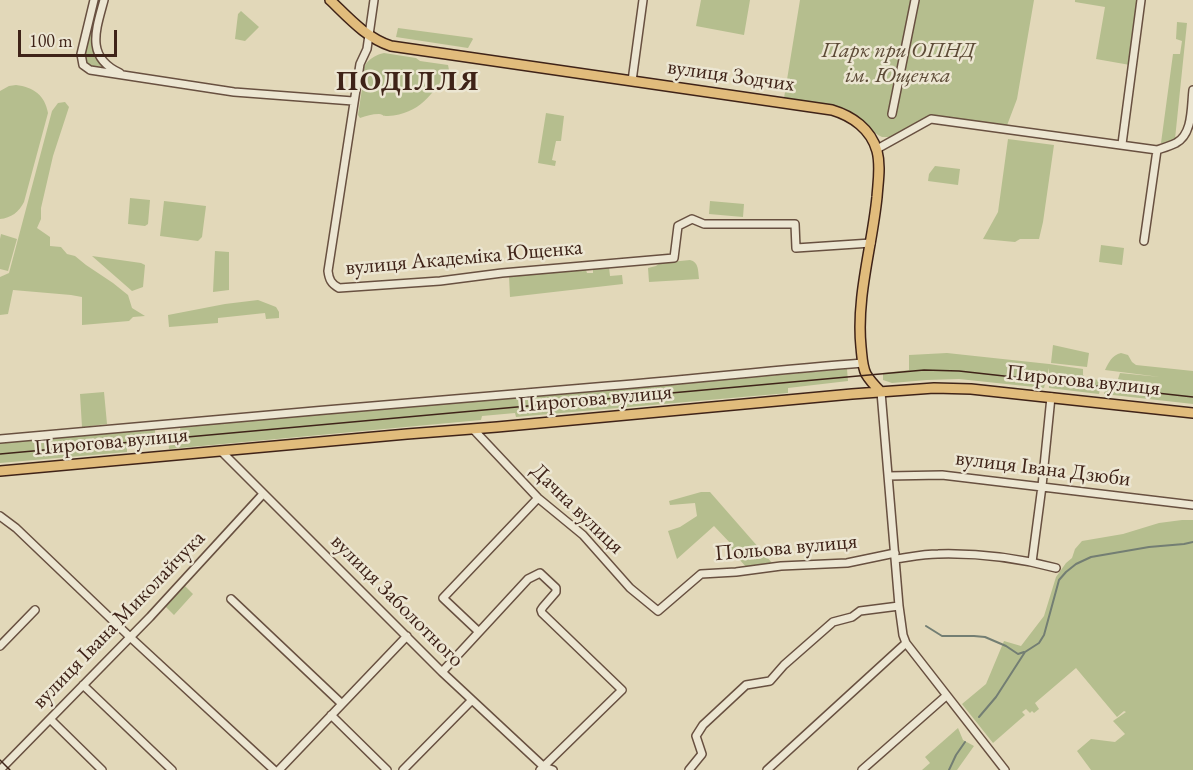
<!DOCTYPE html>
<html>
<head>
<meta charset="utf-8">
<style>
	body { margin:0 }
	#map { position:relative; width:1193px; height:770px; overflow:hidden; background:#e2d8b9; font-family:"EB Garamond",serif }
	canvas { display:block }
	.scale { position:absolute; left:18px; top:30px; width:99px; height:27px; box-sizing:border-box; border:3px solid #3f2318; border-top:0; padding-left:8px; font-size:18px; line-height:21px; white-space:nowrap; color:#3f2318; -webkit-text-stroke:4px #ece6d2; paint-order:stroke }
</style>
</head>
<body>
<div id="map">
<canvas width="1193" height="770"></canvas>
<div class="scale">100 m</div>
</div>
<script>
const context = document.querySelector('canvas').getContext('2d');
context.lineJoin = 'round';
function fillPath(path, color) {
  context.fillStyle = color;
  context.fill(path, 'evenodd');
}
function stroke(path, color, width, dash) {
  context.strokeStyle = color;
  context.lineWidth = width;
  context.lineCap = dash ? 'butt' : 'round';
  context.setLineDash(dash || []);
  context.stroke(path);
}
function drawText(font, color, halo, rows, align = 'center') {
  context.font = font + ' "EB Garamond",serif';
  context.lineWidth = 5;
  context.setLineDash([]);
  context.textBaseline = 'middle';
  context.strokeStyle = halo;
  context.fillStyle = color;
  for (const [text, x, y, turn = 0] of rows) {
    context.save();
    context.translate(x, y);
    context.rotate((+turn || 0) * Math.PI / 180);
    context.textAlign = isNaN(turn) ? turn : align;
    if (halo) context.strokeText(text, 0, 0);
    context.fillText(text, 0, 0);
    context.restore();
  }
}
fillPath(new Path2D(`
	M701,0h49l-6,35 -48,-9z
	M800,0h234l-17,99 -11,29 -75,-9 -41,18h-8l-4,-2 -30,-24 -16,-5 -48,-8z
	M1075,0h64l-9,65 -34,-6 9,-52 -30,-5z
	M93,7l9,2 -7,32 7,22v3l-3,5 -17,-8z
	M241,11l18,16 -14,14 -10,-2 3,-25z
	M1177,22l10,1 -12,116 -6,4h-8l12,-89h7l2,-13 -6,-2z
	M398,28l74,10 1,1 -5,9 -72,-11z
	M384,53l32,5 4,3 28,4 1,5c-17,24 -29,44 -61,46 -7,0 -3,-1 -9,-2 -7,0 -13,2 -19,4l-2,-3 6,-39c-4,-12 10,-21 20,-23z
	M16,85c17,2 29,10 32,28l-24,89c-5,10 -13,16 -24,17v-128l9,-5z
	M65,102l4,5 -16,49 -12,52v11l-4,9 13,9v9l11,1 6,7 8,2 11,9 27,18 15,12 4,13 13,8 -12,1 -4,4 -47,4v-28l-11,-2 -58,-5 -5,24 -8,1v-38l9,-4 43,-162 6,-8z
	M546,113l18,3 -3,25h-5l-4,19 4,1 -1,5 -17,-3z
	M1008,139l46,6 -11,77 -4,17h-19l-5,3 -32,-3 15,-27z
	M935,166l25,3 -2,16 -30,-4 1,-7z
	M130,198l20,2 -2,24 -3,2 -17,-2z
	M164,201l42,5 -4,31 -4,4 -38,-5z
	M710,201l34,3 -1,13 -34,-3z
	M1,234l16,5 -9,32 -8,-2v-30z
	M1101,245l23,3 -2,17 -23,-3z
	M215,251l14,1v38l-16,2z
	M92,256l49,7 4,2 -2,22 -11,4z
	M690,260c9,2 8,11 9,19l-50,3 -1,-14 8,-2 4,-3z
	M609,267l1,9 12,-1 1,9 -113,13 -1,-21 77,-6 1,3h6v-4z
	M258,300l18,7 3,5v6l-13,1 -1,-6 -47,5v5l-49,4 -1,-12 57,-11z
	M1053,345l36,8 -2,14 -36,-4z
	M947,353l102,11 34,5v6l4,4 15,1 -3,14 -50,-6v-20l-5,20 -85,-9 -32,1 -35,3 -9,-3v-7l26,-3v-15z
	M1121,353l7,2 4,7 4,3 57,6v33l-89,-10 3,-12h10l3,-9 40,4 -55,-7c4,-8 7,-15 16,-17z
	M847,369l1,12 -60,7v5l-272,24 -1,-4 -33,3 -1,4 -312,29 -1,-11 13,-1 -1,-10z
	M104,392l3,32 -25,3 -2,-33z
	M155,429v7l-10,1 1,8 -19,2v5l-127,11v-21z
	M701,492h9l63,72 -26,4 -17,-19 2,-4 -18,-19 -37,33 -9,-28 12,-4 17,-11 -2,-13 -25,2 -1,-4z
	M1182,520h11v250h-102l-14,-19 14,-12 24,3 10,-8 -12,-13 13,-9 -2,-1 -7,6 -41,-49 -41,35 4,6 -5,4 -2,-2 -2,2 -4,-4 -4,3 3,3 -32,28 -31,-39 24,-20 18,-43 17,5 23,-30 12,-39 10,-14 6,-5 3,-9 7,-8 41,-7 36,-11z
	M184,585l9,9 -19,21 -9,-9z
	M958,728l5,12 11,6 -17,24h-35l8,-7 -5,-6z`), '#b5be8e');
stroke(new Path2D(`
	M926,626l16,10h32l11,1 21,9 12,8 6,-2
	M979,717l17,-20 29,-45 14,-9 5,-8 15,-55 7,-8 10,-8 15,-7 58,-10 35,-3 9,-2
	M949,770l7,-15 9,-13`), '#737e73', 2);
const minor = new Path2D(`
	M94,0l-13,54 2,11 7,5 144,22 119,9
	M104,0c-8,30 -19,57 16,73
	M374,0l-7,49 -7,15 -32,207c1,8 3,13 11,17l101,-7 62,-8 172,-15 4,-32 14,-7 12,5h91l1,24 75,-5
	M632,81l11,-81
	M892,114l23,-114
	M1122,144l19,-144
	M877,149l54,-30 226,31c6,-2 13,-4 19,-7 17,-9 15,-36 17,-53
	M1144,241l13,-91
	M881,392l18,214 4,29 3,8 99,127
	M473,429l65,69 45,37 47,53 28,23 43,-37 35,-2 45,-6 66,-3 48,-10
	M0,439c199,-19 397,-35 596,-52 89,-7 178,-17 267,-24
	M221,451l221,221 102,95 9,3
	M888,476l54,-1 251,30
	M0,516l16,12 114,109 144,133
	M896,559c14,-2 28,-5 42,-5 39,-1 80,4 118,14
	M1032,562l10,-76 9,-89
	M231,599l111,105
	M479,632l-36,-34 95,-100
	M0,646l35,-36
	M442,672l86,-93 12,-6 16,15v4l-13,15 -2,3 1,3 80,77 -82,80
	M83,685l89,85
	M331,715l56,55
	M50,719l52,51
	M0,770l150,-153 113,-123
	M279,770l128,-134
	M403,770l69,-70
	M689,770l13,-16 -6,-18 7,-11 43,-40 24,-4 14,-16 49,-43 19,-5 8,-6 39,-5
	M767,770l139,-127
	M862,770l84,-74`);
const major = new Path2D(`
	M330,0c18,17 36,38 61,46l441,64c20,6 39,19 45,41 4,15 1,31 0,46 -5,50 -21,100 -16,150 1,9 1,19 5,27 4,7 9,12 15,18
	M0,471l407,-37 90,-7 355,-33 82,-6 37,1 222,24`);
stroke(minor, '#685040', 10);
stroke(major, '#3f2318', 12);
stroke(minor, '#ece6d2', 7);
stroke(major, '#e1bc7c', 9);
stroke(new Path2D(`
	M0,454l924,-84 35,1 234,26
	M0,760l10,10`), '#3f2318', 1.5);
drawText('italic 22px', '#5c4a36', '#ece6d2', [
	["Парк при ОПНД",898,51],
	["ім. Ющенка",898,76]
]);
drawText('22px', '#3f2318', '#ece6d2', [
	["вулиця Зодчих",731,76,8],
	["вулиця Академіка Ющенка",464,258,-5],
	["Пирогова вулиця",1083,381,6],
	["Пирогова вулиця",595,399,-5],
	["Пирогова вулиця",111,442,-5],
	["вулиця Івана Дзюби",1043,469,7],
	["Дачна вулиця",577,509,44],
	["Польова вулиця",786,548,-5],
	["вулиця Заболотного",397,601,45],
	["вулиця Івана Миколайчука",119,620,-46]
]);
context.letterSpacing = '1.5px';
drawText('bold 28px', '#3f2318', '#ece6d2', [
	["ПОДІЛЛЯ",408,82]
]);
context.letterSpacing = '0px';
</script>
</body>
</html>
